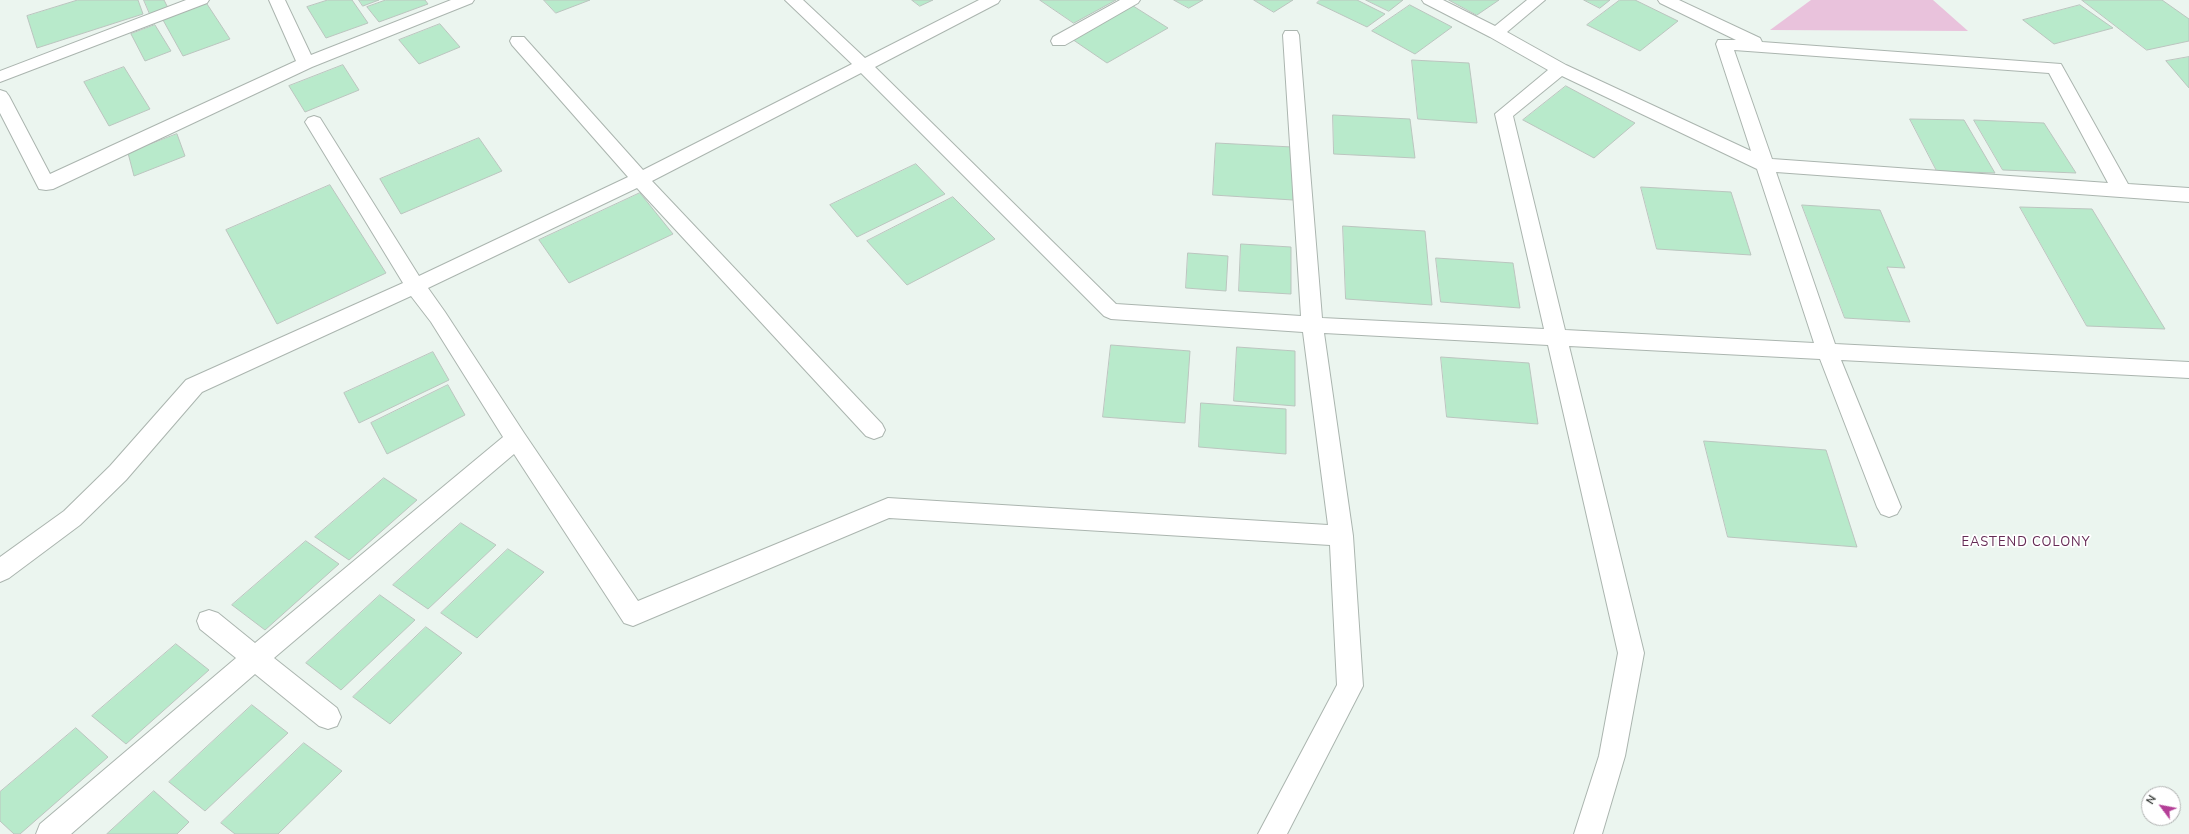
<!DOCTYPE html>
<html>
<head>
<meta charset="utf-8">
<style>
	body { margin:0 }
	#map { position:relative; width:2189px; height:834px; overflow:hidden; background:#ebf5ef; font-family:"Nunito Sans",sans-serif }
	canvas { display:block }
	.north { position:absolute; left:2141px; top:786px; width:40px; height:40px; box-sizing:border-box; background:#fff; border:1px solid #b0b2b1; border-radius:50%; rotate:302deg; font-size:11px; font-weight:700; line-height:16px; text-align:center; color:#3a3e3b }
	.north::after { content:''; display:block; margin:auto; width:14px; height:18px; background:#b43f97; clip-path:polygon(50% 0,100% 100%,50% 72%,0 100%) }
</style>
</head>
<body>
<div id="map">
<canvas width="2189" height="834"></canvas>
<div class="north">N</div>
</div>
<script>
const context = document.querySelector('canvas').getContext('2d');
context.lineJoin = 'round';
function fillPath(path, color) {
  context.fillStyle = color;
  context.fill(path, 'evenodd');
}
function stroke(path, color, width, dash) {
  context.strokeStyle = color;
  context.lineWidth = width;
  context.lineCap = dash ? 'butt' : 'round';
  context.setLineDash(dash || []);
  context.stroke(path);
}
function drawText(font, color, halo, rows, align = 'center') {
  context.font = font + ' "Nunito Sans",sans-serif';
  context.lineWidth = 3.5;
  context.setLineDash([]);
  context.textBaseline = 'middle';
  context.strokeStyle = halo;
  context.fillStyle = color;
  for (const [text, x, y, turn = 0] of rows) {
    context.save();
    context.translate(x, y);
    context.rotate((+turn || 0) * Math.PI / 180);
    context.textAlign = isNaN(turn) ? turn : align;
    if (halo) context.strokeText(text, 0, 0);
    context.fillText(text, 0, 0);
    context.restore();
  }
}
fillPath(new Path2D(`
	M1811,0h122l35,31 -198,-1z`), '#e9c2dc');
const building = new Path2D(`
	M78,0h60l5,14 -106,34 -10,-32z
	M144,0h20l4,8 -18,6z
	M328,0h24l16,23 -42,15 -19,-31z
	M359,0h20l-16,6z
	M386,0h39l3,4 -49,18 -12,-15z
	M544,0h46l-34,13z
	M912,0h21l-13,6z
	M1040,0h76l-42,23z
	M1174,0h29l-14,8z
	M1254,0h39l-19,12z
	M1320,0h37l28,14 -18,13 -50,-24z
	M1366,0h37l-14,11z
	M1449,0h50l-22,15z
	M1584,0h26l-10,8z
	M1620,0h15l43,21 -38,30 -53,-26z
	M2082,0h80l27,19v22l-42,9z
	M207,4l23,35 -47,17 -20,-36z
	M1130,4l38,24 -61,35 -38,-26z
	M1410,5l42,22 -37,27 -43,-23z
	M2080,5l33,23 -59,16 -31,-24z
	M440,24l20,23 -41,17 -20,-24z
	M155,25l16,26 -26,10 -14,-27z
	M2189,57v31l-23,-27z
	M1412,60l57,3 8,60 -59,-4z
	M343,65l16,25 -54,22 -16,-26z
	M124,67l26,42 -41,17 -25,-44z
	M1566,86l69,37 -41,35 -71,-38z
	M1333,115l77,4 5,39 -81,-4z
	M1910,119l54,1 31,53 -58,-2z
	M1974,120l70,3 32,50 -73,-3z
	M177,134l8,22 -51,20 -6,-23z
	M479,138l23,33 -101,43 -21,-35z
	M1216,143l76,4 1,53 -80,-5z
	M916,164l29,30 -88,43 -27,-32z
	M330,185l56,88 -109,51 -51,-94z
	M1641,187l90,5 20,63 -94,-6z
	M640,193l33,41 -104,49 -30,-43z
	M953,197l42,42 -88,46 -40,-44z
	M1802,205l78,5 25,58 -18,-1 23,55 -65,-4z
	M2020,207l72,2 73,120 -78,-3z
	M1343,226l82,5 7,74 -86,-6z
	M1241,244l50,3v47l-52,-3z
	M1188,253l40,3 -2,35 -40,-3z
	M1436,258l77,5 7,45 -79,-6z
	M1111,345l79,6 -5,72 -82,-6z
	M1237,347l58,4v55l-61,-5z
	M433,352l16,28 -90,43 -15,-30z
	M1441,357l88,6 9,61 -91,-7z
	M448,385l17,30 -78,39 -16,-31z
	M1201,403l85,6v45l-87,-7z
	M1704,441l122,9 31,97 -129,-10z
	M384,478l33,22 -68,60 -34,-23z
	M461,523l35,22 -68,64 -35,-24z
	M306,541l33,23 -74,66 -33,-25z
	M508,549l36,23 -67,66 -36,-25z
	M380,595l35,25 -74,70 -35,-27z
	M426,627l36,26 -72,71 -37,-27z
	M176,644l33,26 -83,74 -34,-28z
	M252,705l36,28 -83,78 -36,-29z
	M76,728l32,29 -88,77h-6l-14,-13v-29z
	M304,743l38,28 -64,63h-43l-14,-11z
	M154,791l35,31 -12,12h-70z`);
fillPath(building, '#b8eacb');
stroke(building, '#bbc5bf', 1);
const minor = new Path2D(`
	M186,0h23l-2,3 -207,79v-11z
	M269,0h16l26,55 140,-55h23l-2,3 -160,64 -259,122 -7,1 -7,-1 -39,-76v-23l6,2 3,4 41,78 246,-113z
	M785,0h18l62,58 114,-58h21l-2,3 -123,64 241,237 185,12 -18,-281 2,-4h12l2,4 23,283 222,11 -49,-215 53,-44 -58,-33 -66,-34 -2,-3h21l52,26 32,-26h18l-38,32 59,33 185,86 -35,-107 2,-4h18l-76,-37 -2,-3h21l81,38 2,4 299,22 67,120 61,4v14l-413,-30 59,172 354,18v16l-348,-18 60,147 -4,7 -8,3 -8,-3 -4,-7 -57,-148 -251,-13 75,307 -19,103 -23,78h-28l25,-78 19,-103 -70,-308 -224,-12 29,203 10,150 -76,148h-29l79,-149 -7,-140 -441,-27 -256,108 -9,-3 -110,-169 -240,204 63,50 4,9 -4,9 -9,3 -9,-3 -64,-52 -184,160h-35l4,-10 196,-166 -36,-29 -3,-8 3,-8 9,-3 9,3 37,30 248,-206 -72,-115 -20,-26 -209,96 -76,88 -46,45 -71,53 -9,4v-25l64,-46 46,-45 76,-86 217,-97 -98,-161 3,-4 6,-2 6,2 99,158 209,-99 -116,-132 -2,-4 2,-4h12l119,133 209,-106zM1734,50l315,23 59,110 -336,-24zM861,73l243,243 7,3 192,13 25,193 -440,-27 -250,103 -114,-168 -79,-121 -17,-24 209,-100 229,248 8,3 8,-3 3,-6 -3,-6 -230,-243zM1562,76l195,93 57,174 -249,-13 -52,-214z
	M1120,0h20l-2,3 -73,42h-12l-2,-4 2,-4z`);
stroke(minor, '#abb5af', 2);
fillPath(minor, '#fff');
context.letterSpacing = '1px';
drawText('13px', '#642a54', '#fff', [
	["EASTEND COLONY",2026,543]
]);
context.letterSpacing = '0px';
</script>
</body>
</html>
